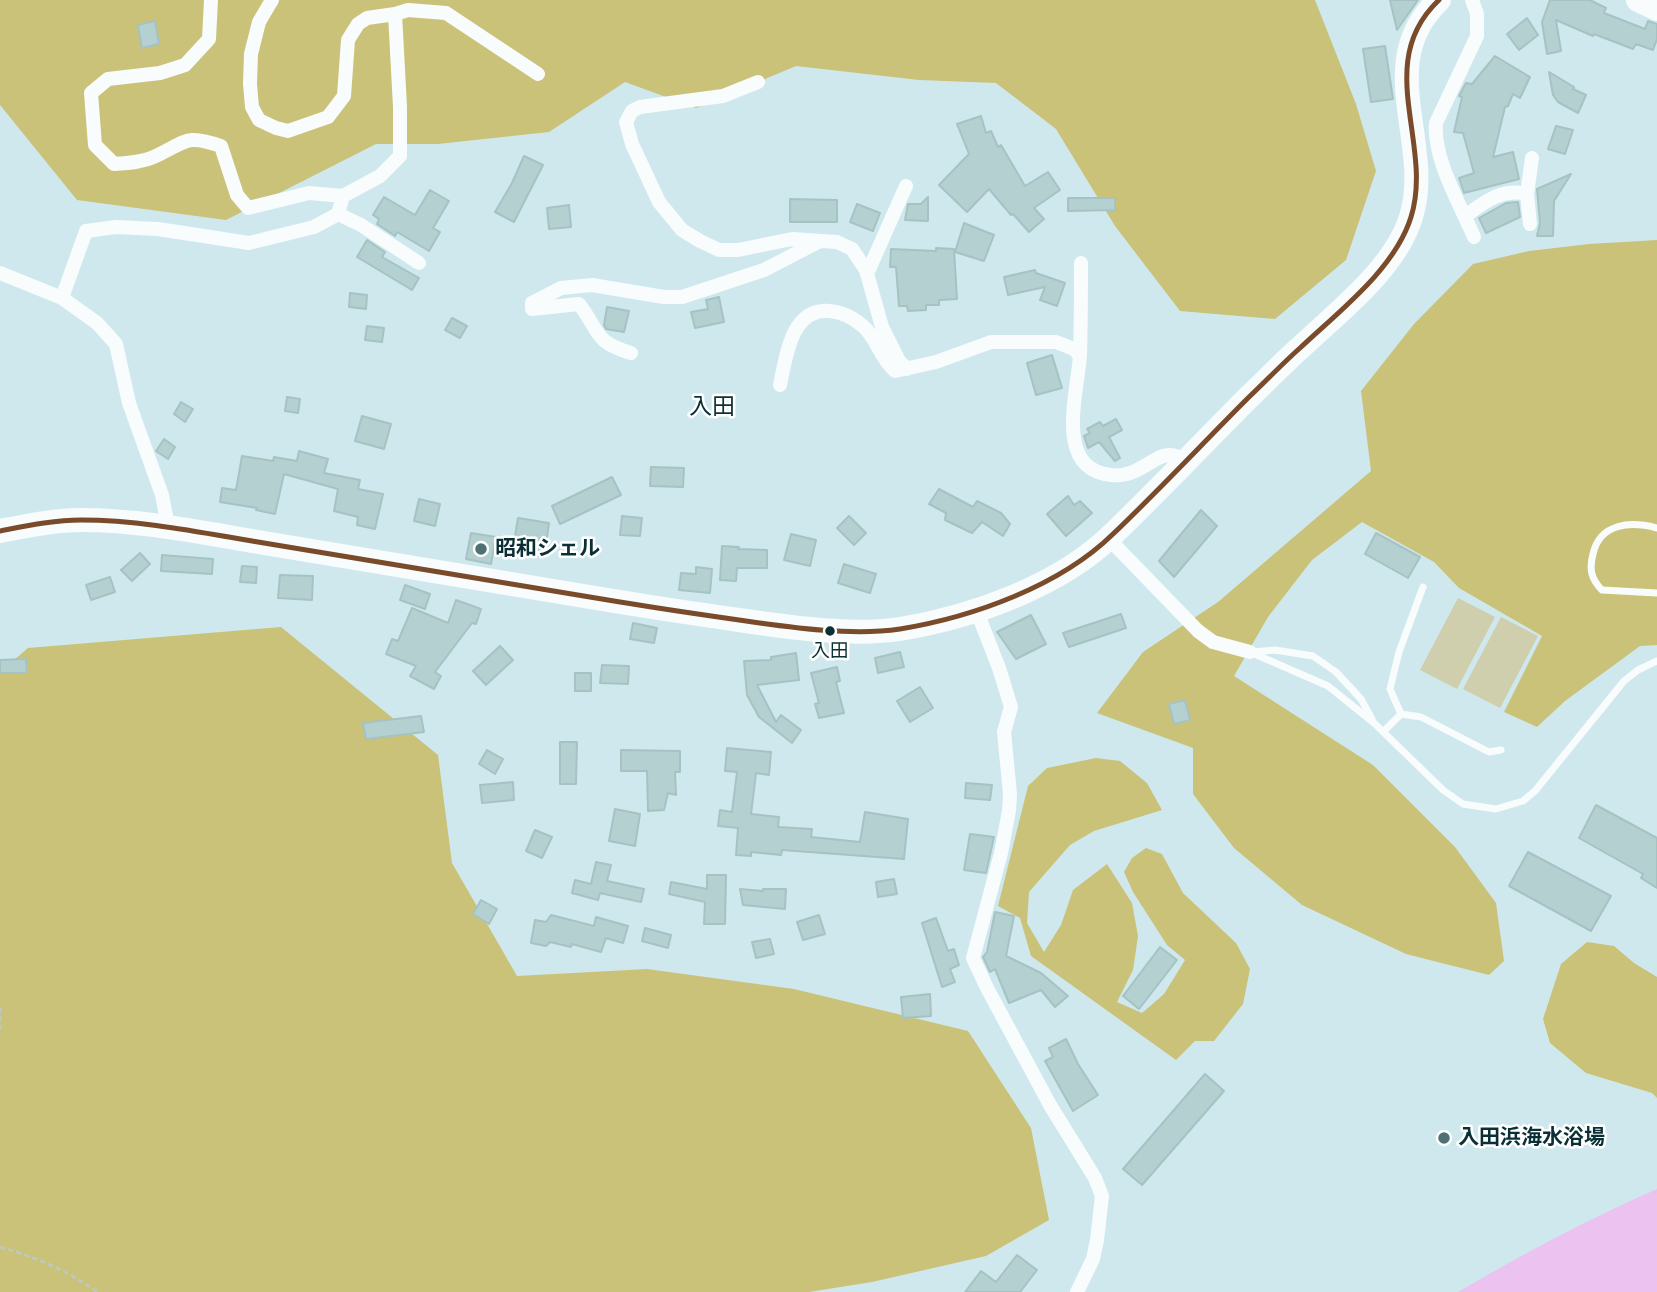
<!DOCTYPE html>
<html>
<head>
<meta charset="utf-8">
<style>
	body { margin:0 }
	canvas { display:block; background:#cee8ed }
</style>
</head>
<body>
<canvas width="1657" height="1292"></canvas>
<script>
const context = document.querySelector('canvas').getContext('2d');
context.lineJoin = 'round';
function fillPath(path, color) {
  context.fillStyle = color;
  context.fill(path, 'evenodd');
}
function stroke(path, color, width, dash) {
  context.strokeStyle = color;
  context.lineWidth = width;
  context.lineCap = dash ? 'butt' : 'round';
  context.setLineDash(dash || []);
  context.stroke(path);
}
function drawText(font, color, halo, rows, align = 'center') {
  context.font = font + ' Signika,"Noto Sans JP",sans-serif';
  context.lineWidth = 5;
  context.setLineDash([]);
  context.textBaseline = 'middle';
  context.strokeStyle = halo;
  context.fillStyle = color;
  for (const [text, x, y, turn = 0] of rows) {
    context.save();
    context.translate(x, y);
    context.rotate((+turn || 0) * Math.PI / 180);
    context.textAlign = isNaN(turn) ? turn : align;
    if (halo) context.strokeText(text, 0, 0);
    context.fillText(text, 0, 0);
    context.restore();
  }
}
fillPath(new Path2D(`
	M1458,598l37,19 -38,72 -37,-19z
	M1501,617l37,19 -38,72 -37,-19z`), '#cfcead');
fillPath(new Path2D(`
	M0,0h1315l41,104 20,67 -30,89 -71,59 -95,-8 -65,-85 -59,-97 -60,-46 -77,-3 -123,-14 -100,42 -71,-26 -76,50 -111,12h-62l-150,76 -149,-20 -77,-95z
	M1657,240v405l-17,1 -75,55 -28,26 -33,-15 38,-76 -83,-48 -25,-26 -72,-40 -50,38 -44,57 -34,59 139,89 82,82 41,56 8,58 -15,14 -83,-21 -104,-49 -68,-57 -41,-54v-46l-96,-35 46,-61 75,-50 153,-131 -10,-80 53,-67 59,-60 56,-13 60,-7z
	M281,627l157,128 14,108 65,113 130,-7 147,20 174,42 63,97 18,92 -63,36 -114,26 -63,10h-809v-620l28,-24z
	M1096,758l24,3 27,22 15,27 -68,21 -24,14 -41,47 -2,31 17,29 17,-27 12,-35 34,-26 25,39 6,33 -5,34 -16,32 25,11 22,-19 21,-34 -18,-15 -34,-53 -9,-20 8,-14 14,-10 16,6 21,39 53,50 14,26 -7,35 -29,37h-19l-19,19 -145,-104 -11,-38 -22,-12 30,-120 19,-18z
	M1587,942l27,4 20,17 23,14v121l-5,-5 -66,-20 -36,-30 -7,-24 18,-55z`), '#cbc279');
fillPath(new Path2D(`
	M1657,1189v103h-199c65,-38 130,-73 199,-103z`), '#ecc2f0');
const building = new Path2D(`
	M1390,0h28l-21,30z
	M1550,0h40l16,8 -2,5 41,16 3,-8 9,3v15l-4,11 -17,-6 -3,5 -39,-15 -1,2 -37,-16 5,31 -14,3 -5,-32z
	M1527,18l11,17 -19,15 -12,-16z
	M155,21l4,23 -17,4 -4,-23z
	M1385,46l8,53 -22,3 -8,-53z
	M1495,56l35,21 -10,21 -7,-4 -5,12 -3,1 -12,50 20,-5 6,27 -55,14 -5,-15 15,-5 -11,-40 -9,-1 8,-35 -3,-1 7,-13 6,1z
	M1549,72l25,15 -1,2 13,6 -8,18 -20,-11 -5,-7z
	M981,116l5,17 5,-2 7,16 3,-2 24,41 23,-14 12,18 -26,18 10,11 -15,13 -16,-18 -2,1 -22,-26 -22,23 -28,-27 30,-31 -12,-30z
	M1556,126l17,4 -8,24 -17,-5z
	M524,156l19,9 -29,57 -19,-10 17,-29z
	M1571,174l-17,27 -1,35h-16l3,-13 -3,-34z
	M430,190l19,11 -16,27 7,4 -11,19 -32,-19 -2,4 -18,-12 2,-5 -6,-4 11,-18 31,18z
	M928,197v24l-23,-1 3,-16h13z
	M1068,198h47v12l-47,1z
	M790,199l47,1v22h-47z
	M1518,202l2,15 -34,16 -7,-15 27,-15z
	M857,204l23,9 -7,18 -23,-9z
	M569,205l2,22 -22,2 -2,-21z
	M964,223l30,12 -10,26 -29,-9z
	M367,240l18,12 -3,5 37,21 -7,12 -55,-33z
	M936,248l18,1 3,50 -18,1v5h-13v5l-18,1 -1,-5h-8l-3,-39h-6l1,-18 45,2z
	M1035,270l1,3 29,10 -8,23 -17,-6 5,-13 -37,8 -4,-18z
	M350,293l17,2 -1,14 -17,-2z
	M719,297l5,25 -29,6 -4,-16 17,-3 -2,-9z
	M607,307l22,4 -5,21 -18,-3 -2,-4z
	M452,318l15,8 -7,12 -15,-8z
	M367,326l17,2 -2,14 -17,-2z
	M1052,355l10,33 -26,7 -9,-32z
	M287,397l13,2 -2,14 -13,-2z
	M181,402l12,7 -8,13 -11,-8z
	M362,416l29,8 -7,25 -29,-8z
	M1116,419l6,11 -13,7 11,21 -5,3 -16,-19 -11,6 -4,-12 6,-3 -3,-4 13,-7 3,4z
	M164,439l11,8 -7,12 -12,-8z
	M299,451l29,8 -4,14 36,7 -2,9 25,5 -8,35 -18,-4 1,-8 -24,-6 4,-22 -54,-15 -9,40 -19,-4 1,-2 -37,-6 2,-14 14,2 6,-34 31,5 1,-4 23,4z
	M651,467l33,1 -1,19 -33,-1z
	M612,477l9,18 -61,29 -8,-18z
	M939,489l34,18 4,-6 24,12 9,11 -7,12 -21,-14 -10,11 -27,-13 1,-7 -17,-9z
	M1068,496l6,9 6,-4 12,12 -26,23 -19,-22z
	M419,499l21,5 -5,22 -21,-5z
	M1201,510l16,16 -43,51 -15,-16z
	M622,516l20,2 -2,18 -20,-1z
	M849,516l17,17 -12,12 -17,-17z
	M518,518l31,5 -5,34 -13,-2 1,-11 -18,-2z
	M471,533l25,4 -5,27 -25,-5z
	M1376,533l44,24 -12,21 -43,-24z
	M791,534l25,6 -6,26 -26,-6z
	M722,546l17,1 -1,2 29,1v18h-30l-1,13 -16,-1z
	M140,553l10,11 -18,17 -11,-11z
	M162,555l51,4 -1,15 -51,-3z
	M844,564l32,10 -6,19 -32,-10z
	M242,566l15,1 -1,16 -16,-1z
	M696,567l16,2 -2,24 -31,-3 2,-17 15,1z
	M280,575l33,1 -1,24 -34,-2z
	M110,577l5,15 -24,8 -5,-15z
	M405,585l25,9 -5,15 -25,-9z
	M456,600l25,9 -5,15 -4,-1 -37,49 6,4 -7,13 -24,-13 6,-10 -30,-12 6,-15 6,2 14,-33 36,15z
	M1121,614l5,14 -57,19 -6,-14z
	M1031,615l15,29 -30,15 -19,-27z
	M633,623l24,5 -3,15 -24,-4z
	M500,646l13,14 -27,25 -13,-14z
	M900,652l4,15 -26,6 -3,-15z
	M796,653l3,27 -42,5 19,37 5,-7 20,15 -9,13 -33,-26 -12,-22 -3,-34 27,-1v-3z
	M26,659l1,14h-27v-13z
	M602,665l27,1 -1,18 -28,-1z
	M837,667l3,14 -4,1 8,31 -25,5 -4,-14 4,-1 -8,-30z
	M575,673h16v18h-16z
	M920,687l13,21 -23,14 -13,-21z
	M1185,700l5,20 -16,4 -5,-20z
	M421,716l3,16 -58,7 -3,-16z
	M560,742h17l-1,42h-16z
	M727,748l44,4 -2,23 -13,-2 -5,41 28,3 -1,10 34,2 -1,8 49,5 5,-30 43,7 -4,40 -122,-9 -1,5 -30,-3v4l-15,-1 2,-27 -20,-2 2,-16 12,2 5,-40 -12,-1z
	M487,750l16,9 -8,15 -16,-10z
	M621,750l59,1v21h-5l1,23 -8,-2 -4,17 -16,1 -1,-40h-26z
	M513,782l1,18 -32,3 -2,-18z
	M966,783l26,2 -2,15 -25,-2z
	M1596,805l61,33v50l-16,-10 2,-4 -64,-36z
	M615,809l25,5 -5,32 -26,-5z
	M535,830l17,7 -10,21 -16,-7z
	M970,834l24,3 -8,36 -22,-3z
	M1528,852l83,44 -20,35 -82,-45z
	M596,862l15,3 -4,16 37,8 -3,13 -41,-9 -2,7 -26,-7 3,-13 16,4z
	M707,875h19l-1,49h-21l1,-22 -36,-8 2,-12 36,7z
	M894,879l3,15 -19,3 -2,-15z
	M740,889l23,2v-2h23l-1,20 -42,-4z
	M481,900l16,9 -8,15 -16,-10z
	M995,912l19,4 -8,40 35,17 27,23 -13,11 -14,-17 -32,13 -14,-34 -5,3 -7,-15 4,-5z
	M551,915l43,11 2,-9 32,9 -5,17 -17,-5 -5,14 -29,-8 -1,3 -21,-5 -4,4 -15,-3 4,-23 11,2z
	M819,915l6,19 -22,6 -6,-18z
	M936,918l12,33 6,-2 5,16 -9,4 5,13 -13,5 -20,-64z
	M645,928l26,7 -3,13 -26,-7z
	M770,939l4,15 -18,4 -4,-16z
	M1160,947l17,13 -38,49 -16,-13z
	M930,994l1,22 -28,2 -2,-21z
	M1066,1039l12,25 20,31 -25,16 -28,-50 8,-4 -4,-9z
	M1205,1074l19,17 -82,94 -19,-16z
	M1017,1255l20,15 -17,22h-55l16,-21 15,11z`);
fillPath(building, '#b4d0d1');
stroke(building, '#a6c3c4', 2);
stroke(new Path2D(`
	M0,1008v21
	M0,1247c35,10 67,23 97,45`), '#bcc9cb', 2.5, [5, 3.5]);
stroke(new Path2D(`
	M1657,528c-27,-7 -57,-5 -64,26 -4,15 -2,25 9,36l55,3
	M1250,652l78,34 46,37 69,67 20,14 33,5 27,-8 12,-10 89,-110 14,-11 19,-9
	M1253,652l22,-2 38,6 23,16 25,27 11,20
	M1401,714l20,3 68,35 12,-2
	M1383,732l18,-18 -11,-25 9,-37 24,-65`), '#f8fcfc', 7);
stroke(new Path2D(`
	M211,0l-2,39 -24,26 -25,8 -52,6 -17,14 4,52 19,19c15,-1 30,-2 44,-9 29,-14 29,-21 63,-9l16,49 11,13 61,-15 34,3 37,-20 20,-20v-49l-5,-93
	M272,0l-13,22 -8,32 -1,30 2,23 7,13 17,8 12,3 40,-14 16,-21 4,-56 10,-16 9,-6 28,-4 13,-4 38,3 92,61
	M1472,0l5,14v22l-41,87c-3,36 24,81 38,114
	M758,82l-35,14 -83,11 -8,4 -6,11 6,22 27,58 23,28 18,11 19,9h19l54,-11 45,3 15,7 14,21 16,57 17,34 8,8
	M338,214l23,11 58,38
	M1465,216c20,-14 36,-28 62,-22
	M1530,224l-3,-30 5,-36
	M1081,263c0,30 0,61 -1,92 -2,37 -27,114 31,120 29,3 44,-22 59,-20 5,0 11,3 16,5
	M0,273l62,25 35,25 19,21 13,59 33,92 6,31
	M867,274l39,-88
	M62,298l24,-67 30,-4 42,2 91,14 65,-16 24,-13 5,-18
	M631,353c-38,-11 -31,-22 -52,-49l-47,5v-6l29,-15 31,-3 72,12h18l82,-27 56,-29
	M780,385c6,-28 11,-77 49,-74 13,1 25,7 35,16 13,12 16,31 31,44l41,-9 55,-20h65l18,7 6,7
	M1109,539l89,92 15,11 37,10
	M976,609l23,59 12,39 -7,25 6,62 -1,17 -8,42 -28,105 14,30 63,117 45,73 7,18 -5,44 -4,19 -16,33`), '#f8fcfc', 14);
stroke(new Path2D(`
	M1638,0l19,9
	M0,531c26,-5 54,-11 81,-11 64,0 127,14 189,24 117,20 234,38 350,58 42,7 84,13 126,19 48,7 107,15 154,8 73,-12 160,-43 213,-95 46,-44 90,-91 135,-136 17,-16 34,-34 52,-50 38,-36 95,-79 111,-131 23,-73 -39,-154 28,-217`), '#f8fcfc', 24);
stroke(new Path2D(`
	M0,531c26,-5 54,-11 81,-11 64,0 127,14 189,24 117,20 234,38 350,58 42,7 84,13 126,19 48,7 107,15 154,8 73,-12 160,-43 213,-95 46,-44 90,-91 135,-136 17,-16 34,-34 52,-50 38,-36 95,-79 111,-131 23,-73 -39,-154 28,-217`), '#7a4b2a', 5);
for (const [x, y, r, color] of [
	[481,549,7,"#4f7075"],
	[830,631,6,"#0a2f35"],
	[1444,1138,7,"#4f7075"]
]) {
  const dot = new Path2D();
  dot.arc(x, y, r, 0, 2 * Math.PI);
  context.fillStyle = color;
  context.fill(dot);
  stroke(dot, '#fff', 2.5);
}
drawText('19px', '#0a2f35', '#fff', [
	["入田",830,652]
]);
drawText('bold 21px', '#0a2f35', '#fff', [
	["昭和シェル",495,549],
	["入田浜海水浴場",1458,1138]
], 'left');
drawText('23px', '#0a2f35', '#fff', [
	["入田",712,408]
]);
</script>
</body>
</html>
